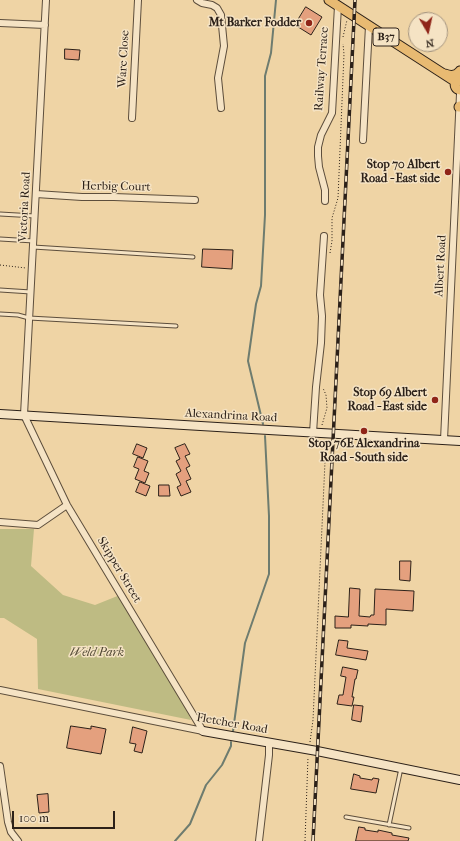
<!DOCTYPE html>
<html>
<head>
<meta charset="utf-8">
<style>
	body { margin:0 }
	#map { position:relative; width:460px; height:841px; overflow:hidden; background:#efd4a5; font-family:"IM FELL French Canon",serif }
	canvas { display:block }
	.north { position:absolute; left:408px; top:12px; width:40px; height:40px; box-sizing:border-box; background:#f5e3c4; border:1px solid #a59580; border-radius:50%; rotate:171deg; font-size:11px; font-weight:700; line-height:16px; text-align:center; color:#2c2119 }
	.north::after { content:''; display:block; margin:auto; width:14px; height:18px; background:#8f2418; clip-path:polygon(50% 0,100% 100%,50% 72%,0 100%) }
	.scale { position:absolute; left:12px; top:811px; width:103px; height:18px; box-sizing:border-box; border:2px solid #2c2119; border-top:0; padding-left:5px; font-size:12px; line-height:14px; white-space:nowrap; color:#2c2119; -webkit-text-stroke:3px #f5e3c4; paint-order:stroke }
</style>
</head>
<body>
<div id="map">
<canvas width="460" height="841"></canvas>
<div class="north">N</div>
<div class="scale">100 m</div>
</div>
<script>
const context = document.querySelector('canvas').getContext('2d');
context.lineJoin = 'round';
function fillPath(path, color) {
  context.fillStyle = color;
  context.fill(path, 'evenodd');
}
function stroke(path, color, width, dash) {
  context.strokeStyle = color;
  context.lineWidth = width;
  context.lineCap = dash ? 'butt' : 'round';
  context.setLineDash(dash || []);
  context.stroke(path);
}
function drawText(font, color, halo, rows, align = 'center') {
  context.font = font + ' "IM FELL French Canon",serif';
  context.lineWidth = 3;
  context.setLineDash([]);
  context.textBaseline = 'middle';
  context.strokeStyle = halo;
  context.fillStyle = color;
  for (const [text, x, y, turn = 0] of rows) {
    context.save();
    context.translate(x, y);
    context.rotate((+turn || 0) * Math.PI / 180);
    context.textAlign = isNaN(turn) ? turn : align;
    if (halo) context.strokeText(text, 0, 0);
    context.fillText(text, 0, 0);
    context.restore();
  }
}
fillPath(new Path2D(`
	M0,529h34l-3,37 32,29 32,10 25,-10 65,109 6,16 -153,-31 -1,-50 -33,-21h-4z`), '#bebb83');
stroke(new Path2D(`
	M263,424l-15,-63 8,-57 5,-18 4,-71v-139l6,-23 5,-53
	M233,731l12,-88 24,-69v-58l-4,-80
	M175,841l15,-17 16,-39 16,-20 9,-19v-4`), '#6e7c6f', 2);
const building = new Path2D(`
	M306,7l16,10 -11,18 -16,-10z
	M65,49l15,1 -1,10 -14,-1z
	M203,249l30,1 -1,19 -30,-2z
	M137,444l10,4 -4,10 -10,-4z
	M185,444l5,10 -5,2 5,10 -4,2 5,11 -5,2 5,11 -10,4 -4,-9 4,-2 -5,-11 5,-3 -5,-10 4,-2 -5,-11z
	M138,457l10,4 -4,10 5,2 -4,10 -10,-4 4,-10 -5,-2z
	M140,482l10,4 -4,10 -10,-4z
	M159,485h10l1,11h-11z
	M400,561h11l-1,20 -10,-1z
	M350,588l10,1 -1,27 11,1 1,-2h3l1,-26 39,2 -1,20 -27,-2v16l-18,-1v2l-17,-1v3h-16v-12l13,1z
	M339,640l9,1 -1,7 21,3 -2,9 -30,-5z
	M343,667l15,3 -2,9h-1l-3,18h2l-2,9 -15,-2 2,-9h4l3,-18 -5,-1z
	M354,705l9,1 -2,16 -9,-2z
	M71,726l20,3v-3l15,3 -5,25 -34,-6z
	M133,727l14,4 -5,22 -8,-2 2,-7 -6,-1z
	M354,774l6,2v2l12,2 1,-2 6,1 -3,14 -25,-4z
	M48,794l1,18 -10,1 -2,-18z
	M359,827l6,1v2l13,2v-2l14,3v2l17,3 -1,3h-52z`);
fillPath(building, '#e4a07e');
stroke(building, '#2c2119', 1);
const lane = new Path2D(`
	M0,214l35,2
	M0,239l34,2
	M33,247l160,10
	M0,290l31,2
	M0,314l18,1 11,3 147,8
	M346,817l63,11
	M389,825l12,-57`);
const street = new Path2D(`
	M46,0l-22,415 43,90 136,226
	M197,0l5,3 10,2 5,3 4,7 3,31 -6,32 3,30
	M0,23l45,2
	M132,118l6,-118
	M363,140l6,-114
	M36,194l46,3h32l81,3
	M325,201v-11l-6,-23 -1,-11v-9l3,-12 11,-22 6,-107
	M313,433l3,-46 5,-44 1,-27 -2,-21 4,-59
	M444,440l16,-346
	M0,522l38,3 29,-20
	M0,690l203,41
	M0,766l8,56 3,10 7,9
	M259,841l10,-86v-12`);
const secondary = new Path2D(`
	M0,414l234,14 226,13
	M203,731l114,20 143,29`);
const primary = new Path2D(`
	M329,0l127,82
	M445,74c5,2 11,3 15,-3
	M460,80l-4,2c-2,4 0,7 4,8
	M459,107l1,-1`);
stroke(lane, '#5d4e3c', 5);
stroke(street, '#5d4e3c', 8);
stroke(secondary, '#2c2119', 10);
stroke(primary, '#2c2119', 11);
stroke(new Path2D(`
	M343,37l4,-17
	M330,253l2,-12v-23l6,-20 6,-144 -1,-10
	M0,265l26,3
	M322,425l5,-17 -1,-13 -3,-7
	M310,742l3,-22 12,-258v-13l-2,-9
	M305,841l3,-84`), '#2c2119', 1, [1, 2]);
stroke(lane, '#f5e3c4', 3);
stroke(street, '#f5e3c4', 6);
stroke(secondary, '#f5e3c4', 8);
stroke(primary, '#e8ba72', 9);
const rail = new Path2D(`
	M313,841l42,-841`);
stroke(rail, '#2c2119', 3.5);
stroke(rail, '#f5e3c4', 2, [6]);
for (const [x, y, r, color] of [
	[309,23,4,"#8f2418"],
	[448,172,4,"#8f2418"],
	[435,400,4,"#8f2418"],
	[364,431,4,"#8f2418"]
]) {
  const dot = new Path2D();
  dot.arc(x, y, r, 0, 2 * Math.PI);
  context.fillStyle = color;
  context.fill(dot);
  stroke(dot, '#f5e3c4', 1.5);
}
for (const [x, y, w] of [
	[386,37,26]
]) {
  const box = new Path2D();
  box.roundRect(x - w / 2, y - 9, w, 18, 3);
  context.fillStyle = '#f5e3c4';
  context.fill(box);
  stroke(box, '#2c2119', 1);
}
drawText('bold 11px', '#2c2119', null, [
	["B37",386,37]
]);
drawText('bold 12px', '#2c2119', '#f5e3c4', [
	["Mt Barker Fodder",301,23],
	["Stop 70 Albert",440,165],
	["Road - East side",440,179],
	["Stop 69 Albert",427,393],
	["Road - East side",427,407],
	["Stop 76E Alexandrina",364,444,"center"],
	["Road - South side",364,458,"center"]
], 'right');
drawText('12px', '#2c2119', '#f5e3c4', [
	["Ware Close",124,59,-87],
	["Railway Terrace",322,69,-86],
	["Herbig Court",116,187,1],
	["Victoria Road",25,207,-87],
	["Albert Road",441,266,-87],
	["Alexandrina Road",231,416,3],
	["Skipper Street",119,570,59],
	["Fletcher Road",232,724,10]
]);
drawText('italic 12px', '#504834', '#f5e3c4', [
	["Weld Park",97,653]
]);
</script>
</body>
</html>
